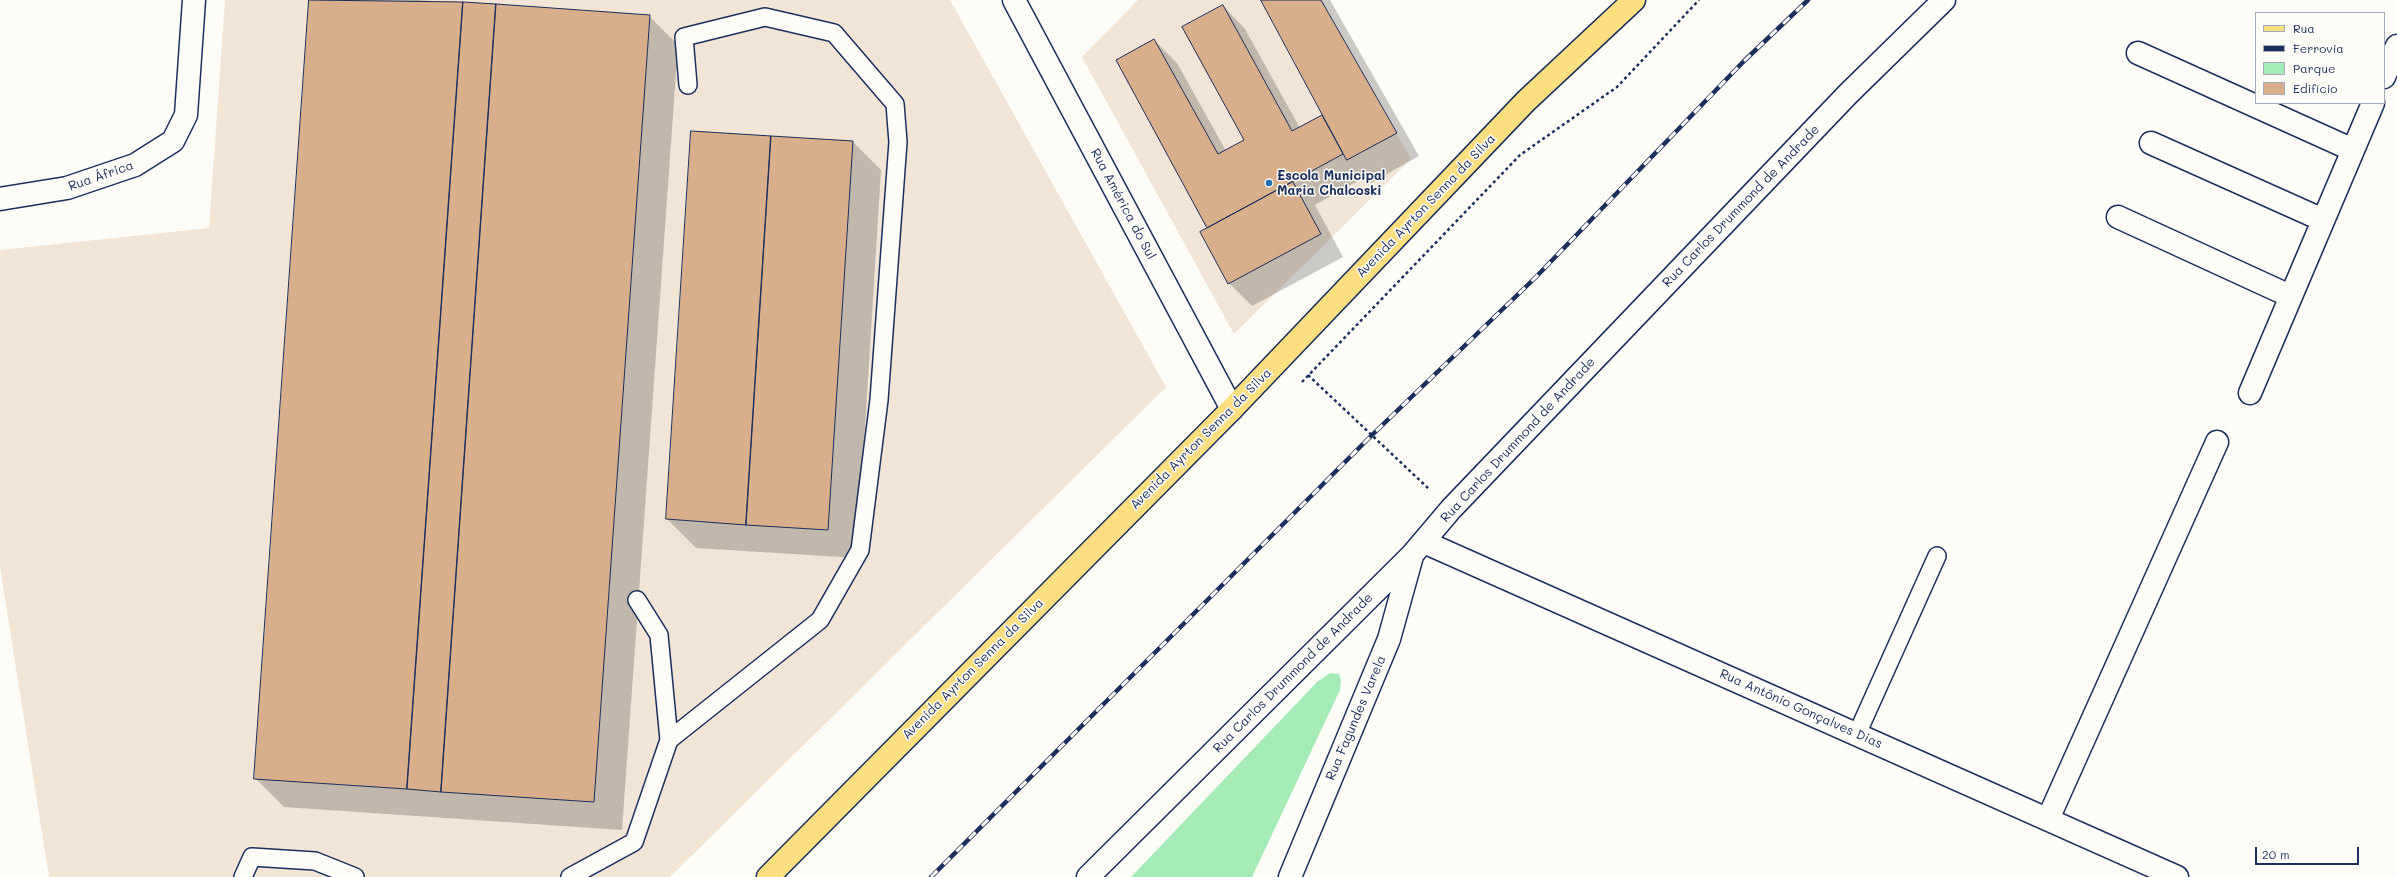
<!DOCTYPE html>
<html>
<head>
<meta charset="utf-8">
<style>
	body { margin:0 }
	#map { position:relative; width:2397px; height:877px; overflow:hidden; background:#fdfcf7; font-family:Mali,sans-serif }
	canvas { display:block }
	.legend { position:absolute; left:2255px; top:12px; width:130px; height:92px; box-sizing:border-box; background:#fdfcf7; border:1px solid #a3aaba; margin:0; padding:5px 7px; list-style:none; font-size:12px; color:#1b2f5e }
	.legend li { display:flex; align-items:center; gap:8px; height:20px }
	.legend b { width:20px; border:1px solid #a3aaba }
	.scale { position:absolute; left:2255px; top:847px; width:104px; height:18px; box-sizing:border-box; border:2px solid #1b2f5e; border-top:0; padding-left:5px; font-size:12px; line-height:14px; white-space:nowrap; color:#1b2f5e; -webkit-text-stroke:3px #fdfcf7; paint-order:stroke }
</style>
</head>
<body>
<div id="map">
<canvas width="2397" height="877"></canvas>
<ul class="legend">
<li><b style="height:5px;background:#fddf80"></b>Rua</li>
<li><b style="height:5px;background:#1b2f5e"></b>Ferrovia</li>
<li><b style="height:11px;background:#a4ebb8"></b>Parque</li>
<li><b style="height:11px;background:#d9ae8a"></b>Edifício</li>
</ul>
<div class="scale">20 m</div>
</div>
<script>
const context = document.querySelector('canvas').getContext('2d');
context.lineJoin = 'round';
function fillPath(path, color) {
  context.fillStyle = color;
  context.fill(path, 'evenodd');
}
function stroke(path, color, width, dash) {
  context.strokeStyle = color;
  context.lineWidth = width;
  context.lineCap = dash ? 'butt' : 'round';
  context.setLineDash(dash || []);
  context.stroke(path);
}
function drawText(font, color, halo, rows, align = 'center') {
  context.font = font + ' Mali,sans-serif';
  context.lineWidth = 3;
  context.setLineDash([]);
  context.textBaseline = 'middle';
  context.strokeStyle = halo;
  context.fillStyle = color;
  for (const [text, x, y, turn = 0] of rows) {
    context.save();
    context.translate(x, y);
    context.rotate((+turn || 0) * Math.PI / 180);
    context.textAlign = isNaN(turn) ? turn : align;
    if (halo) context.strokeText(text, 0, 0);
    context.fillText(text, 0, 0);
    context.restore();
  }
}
fillPath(new Path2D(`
	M225,0h725l216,387 -496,490h-621l-49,-310v-317l209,-22z
	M1138,0h183l90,159 -177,175 -152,-277z`), '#f2e5d6');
fillPath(new Path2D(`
	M1330,673l9,1 2,6 -1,10 -88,187h-121l186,-195z`), '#a4ebb8');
fillPath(new Path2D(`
	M310,0h108l231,16 29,29 -56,785 -338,-23 -29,-29z
	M1262,0h68l89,156 -48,27 -6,-6 -50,28 28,52 -91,49 -23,-23 -20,-55 -92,-168 37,-20 23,23 49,88 19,-11 -22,-134 22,23 55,99 23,-13z
	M853,142l28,28 -24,388 -161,-10 -29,-29z`), '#0003');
const building = new Path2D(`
	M309,0l154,2 -56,787 -153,-10z
	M1261,0h60l76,133 -50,27z
	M463,2l33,2 -55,788 -34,-3z
	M496,4l154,11 -56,787 -153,-10z
	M1223,5l69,126 30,-16 21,39 -136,74 -91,-168 38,-21 64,115 26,-14 -62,-113z
	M691,131l80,5 -25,389 -80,-6z
	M771,136l82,5 -25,389 -82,-5z
	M1293,182l28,52 -93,50 -28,-52z`);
fillPath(building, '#d9ae8a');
stroke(building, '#1b2f5e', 1);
const lane = new Path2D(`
	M1857,734l80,-178
	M669,740l151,-120 40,-70 19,-150 19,-258 -3,-38 -61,-71 -69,-16 -81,20 4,48
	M243,877l9,-20 63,4 40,16
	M570,877l64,-35 35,-102 -10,-105 -22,-35`);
const street = new Path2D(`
	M1014,0l218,409
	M2138,53l215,97
	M2384,77l13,-31
	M2151,143l172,77
	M0,199l67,-11 68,-23 38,-24 13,-26 8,-115
	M2118,217l172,79
	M2250,393l123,-290
	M1424,542l753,335
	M2048,819l169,-377
	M1088,877l324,-322 39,-46 397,-415 96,-94
	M1290,877l99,-238 23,-83`);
const primary = new Path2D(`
	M768,877l464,-468 294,-308 108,-101`);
stroke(lane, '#1b2f5e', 20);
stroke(street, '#1b2f5e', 25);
stroke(primary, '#1b2f5e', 25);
stroke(new Path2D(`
	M1308,375l121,114
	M1302,382l218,-227 97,-68 82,-87`), '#1b2f5e', 2.5, [3, 3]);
stroke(lane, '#fdfcf7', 17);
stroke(street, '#fdfcf7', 22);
stroke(primary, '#fddf80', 22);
const rail = new Path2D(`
	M931,877l440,-441 165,-159 208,-216 64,-61`);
stroke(rail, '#1b2f5e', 4.5);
stroke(rail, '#fdfcf7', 3, [9]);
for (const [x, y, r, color] of [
	[1269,183,4,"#1f6fb2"]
]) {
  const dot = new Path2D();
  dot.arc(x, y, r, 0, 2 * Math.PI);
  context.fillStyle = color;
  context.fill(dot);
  stroke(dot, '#fdfcf7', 1.5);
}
drawText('13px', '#1b2f5e', '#fdfcf7', [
	["Rua África",101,176,-19],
	["Rua América do Sul",1123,204,62],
	["Avenida Ayrton Senna da Silva",1426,206,-46],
	["Rua Carlos Drummond de Andrade",1741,206,-46],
	["Avenida Ayrton Senna da Silva",1201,439,-45],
	["Rua Carlos Drummond de Andrade",1518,440,-47],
	["Avenida Ayrton Senna da Silva",973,669,-45],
	["Rua Carlos Drummond de Andrade",1293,673,-45],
	["Rua Antônio Gonçalves Dias",1801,709,24],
	["Rua Fagundes Varela",1356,718,-67]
]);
drawText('bold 13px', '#1b2f5e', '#fdfcf7', [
	["Escola Municipal",1277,176],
	["Maria Chalcoski",1277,191]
], 'left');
</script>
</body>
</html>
